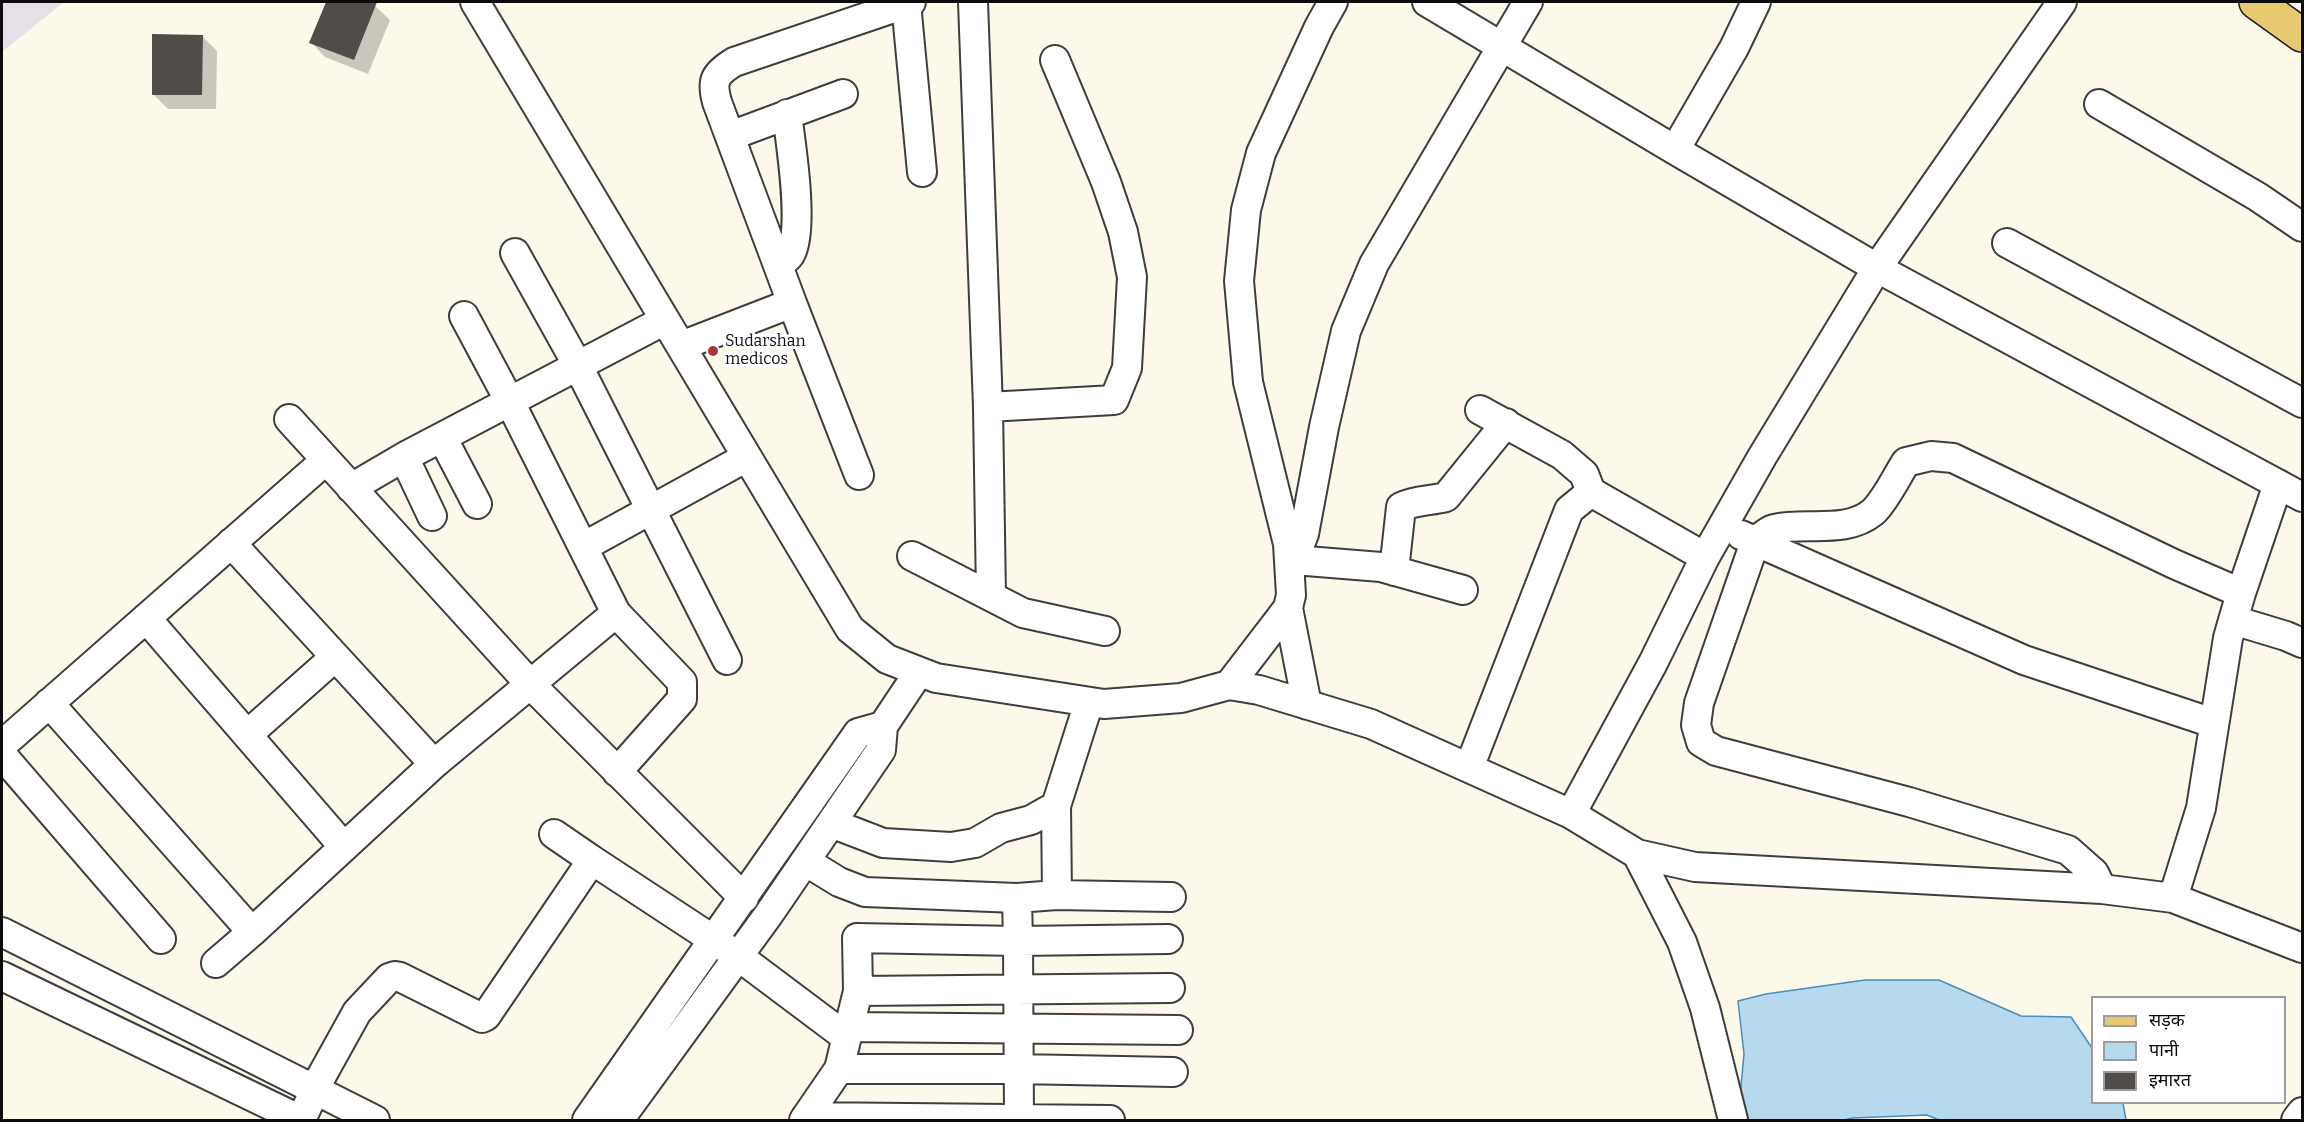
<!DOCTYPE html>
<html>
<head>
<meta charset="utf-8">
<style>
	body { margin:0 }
	#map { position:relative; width:2304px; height:1122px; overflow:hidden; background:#fcf9eb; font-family:Bitter,"Noto Sans Devanagari",serif }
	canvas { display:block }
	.frame { position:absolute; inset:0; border:3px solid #0b0b0b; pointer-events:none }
	.legend { position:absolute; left:2091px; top:996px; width:195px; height:108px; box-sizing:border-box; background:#fff; border:2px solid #9d9d9d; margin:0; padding:8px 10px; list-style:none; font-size:18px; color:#0b0b0b }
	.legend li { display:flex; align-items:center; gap:12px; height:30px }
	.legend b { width:30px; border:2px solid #9d9d9d }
</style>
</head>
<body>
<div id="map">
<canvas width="2304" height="1122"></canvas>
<div class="frame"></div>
<ul class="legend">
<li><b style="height:8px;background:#e7c970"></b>सड़क</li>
<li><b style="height:16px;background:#b6d9ee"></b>पानी</li>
<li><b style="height:16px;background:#524c49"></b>इमारत</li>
</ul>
</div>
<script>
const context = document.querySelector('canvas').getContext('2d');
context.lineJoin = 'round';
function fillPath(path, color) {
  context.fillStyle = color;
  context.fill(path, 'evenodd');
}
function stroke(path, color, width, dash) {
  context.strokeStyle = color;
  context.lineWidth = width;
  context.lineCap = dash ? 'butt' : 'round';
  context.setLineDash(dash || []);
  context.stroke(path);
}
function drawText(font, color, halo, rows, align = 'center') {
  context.font = font + ' Bitter,serif';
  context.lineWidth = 6;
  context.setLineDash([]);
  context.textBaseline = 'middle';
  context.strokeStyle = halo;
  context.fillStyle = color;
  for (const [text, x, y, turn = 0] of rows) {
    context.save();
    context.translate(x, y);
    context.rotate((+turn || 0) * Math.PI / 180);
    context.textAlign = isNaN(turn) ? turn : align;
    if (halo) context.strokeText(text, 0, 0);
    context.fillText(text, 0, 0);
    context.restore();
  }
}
fillPath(new Path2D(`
	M2,2h62l-62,50z`), '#e8e0e9');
const water = new Path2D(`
	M1865,980h74l82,36 50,1 21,31v54l31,1 3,17h-187l-12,-5 -74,3 -10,2h-98l-7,-2 6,-64 -6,-53 28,-7z`);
fillPath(water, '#b6d9ee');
stroke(water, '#468ebb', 1.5);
fillPath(new Path2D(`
	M327,2h38l10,4 15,14 -22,54 -43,-17 -14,-15z
	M202,36l15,15 -1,58h-48l-15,-15z`), '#0003');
fillPath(new Path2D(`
	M326,2h51l-23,58 -45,-17z
	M152,34l51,1 -1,60h-50z`), '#524c49');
const minor = new Path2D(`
	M475,2l375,627 37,30 49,19 168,26 77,-6 48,-13 30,5 112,34 200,90 66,40 58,13 407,22 71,9 129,50
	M973,2l15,405
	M1427,2l248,148 202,118 425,229
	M906,3l16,169
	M2099,104l159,93 44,30
	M730,136l113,-42
	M1675,150l59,-102 22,-46
	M2007,243l295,160
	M515,253l63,113 149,294
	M778,265c5,-4 11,-7 13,-12 13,-27 0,-108 -4,-139
	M792,303l67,172
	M464,316l46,86 106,211 66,69v17l-65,73
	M681,346l111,-43 -75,-201c-6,-22 -2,-28 17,-40l177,-60
	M1480,410l82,45 22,19 7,18 114,65
	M289,419l241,265 214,214
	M442,437l35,67
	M404,457l28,59
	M351,488l53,-31 261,-137
	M1741,535l283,125 189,63
	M231,543l203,221
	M583,547l164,-90
	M912,556l111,57 82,18
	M1294,560l87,7 82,23
	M1292,564l12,-30 20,-107 22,-96 28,-67 154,-262
	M1394,571l7,-64c14,-7 30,-6 45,-10l60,-74
	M991,596l-3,-189 126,-7 13,-32 5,-91 -9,-45 -17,-50 -51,-122
	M146,618l198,229
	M2233,620l53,16 16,7
	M1229,685l59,-77
	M49,703l203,229 182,-168 182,-151
	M1307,705l-19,-97 3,-13 -3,-51 -40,-162 -9,-101 7,-71 15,-57 58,-126 14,-25
	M247,735l88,-78
	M2,745l324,-285
	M2,755l159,184
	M1469,768l100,-258 22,-18
	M1056,806l1,89 -40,3 1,43 150,-2
	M1571,814l82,-151 52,-106 57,-100 115,-189 185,-266
	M831,823l52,20 68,4 24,-4 26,-15 30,-8 25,-14 33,-104
	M554,834l38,26
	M1637,854l45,88 23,66 28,112
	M805,861l34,21 26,10 152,6
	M2102,889l-8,-16 -26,-23 -159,-48 -193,-51 -15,-9 -5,-17 3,-22 56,-161c6,-5 12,-11 19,-13 32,-8 71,6 99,-17 12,-11 24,-36 33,-50l25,-6 22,2 221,106 67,29
	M1057,895l114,2
	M2173,898l28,-90 27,-170 13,-45 37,-109
	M2,932l373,188
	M216,963l36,-31
	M2,976l299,144
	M858,991l312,-3
	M849,1027l329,3
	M839,1069h178l156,3
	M806,1117l304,3
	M301,1120l20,-43 36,-65 32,-34 6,-2 5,1 82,41 4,-2 106,-156 146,96 108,81
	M587,1120l271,-387 25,-7
	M619,1120l150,-206 112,-164 2,-24 36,-54
	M804,1120l35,-51 19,-78 -1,-53 161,3 1,179
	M2296,1120l6,-8`);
const major = new Path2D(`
	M2256,2l46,33`);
stroke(minor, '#3e3e3e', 32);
stroke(major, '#1c1c1c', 36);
stroke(minor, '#fff', 28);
stroke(major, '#e7c970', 33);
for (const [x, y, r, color] of [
	[713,351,6,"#a9353c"]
]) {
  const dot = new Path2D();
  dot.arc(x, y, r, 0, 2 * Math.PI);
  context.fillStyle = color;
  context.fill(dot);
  stroke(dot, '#fff', 2);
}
drawText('16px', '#0b0b0b', '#fff', [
	["Sudarshan",725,342],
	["medicos",725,360]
], 'left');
</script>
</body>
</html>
